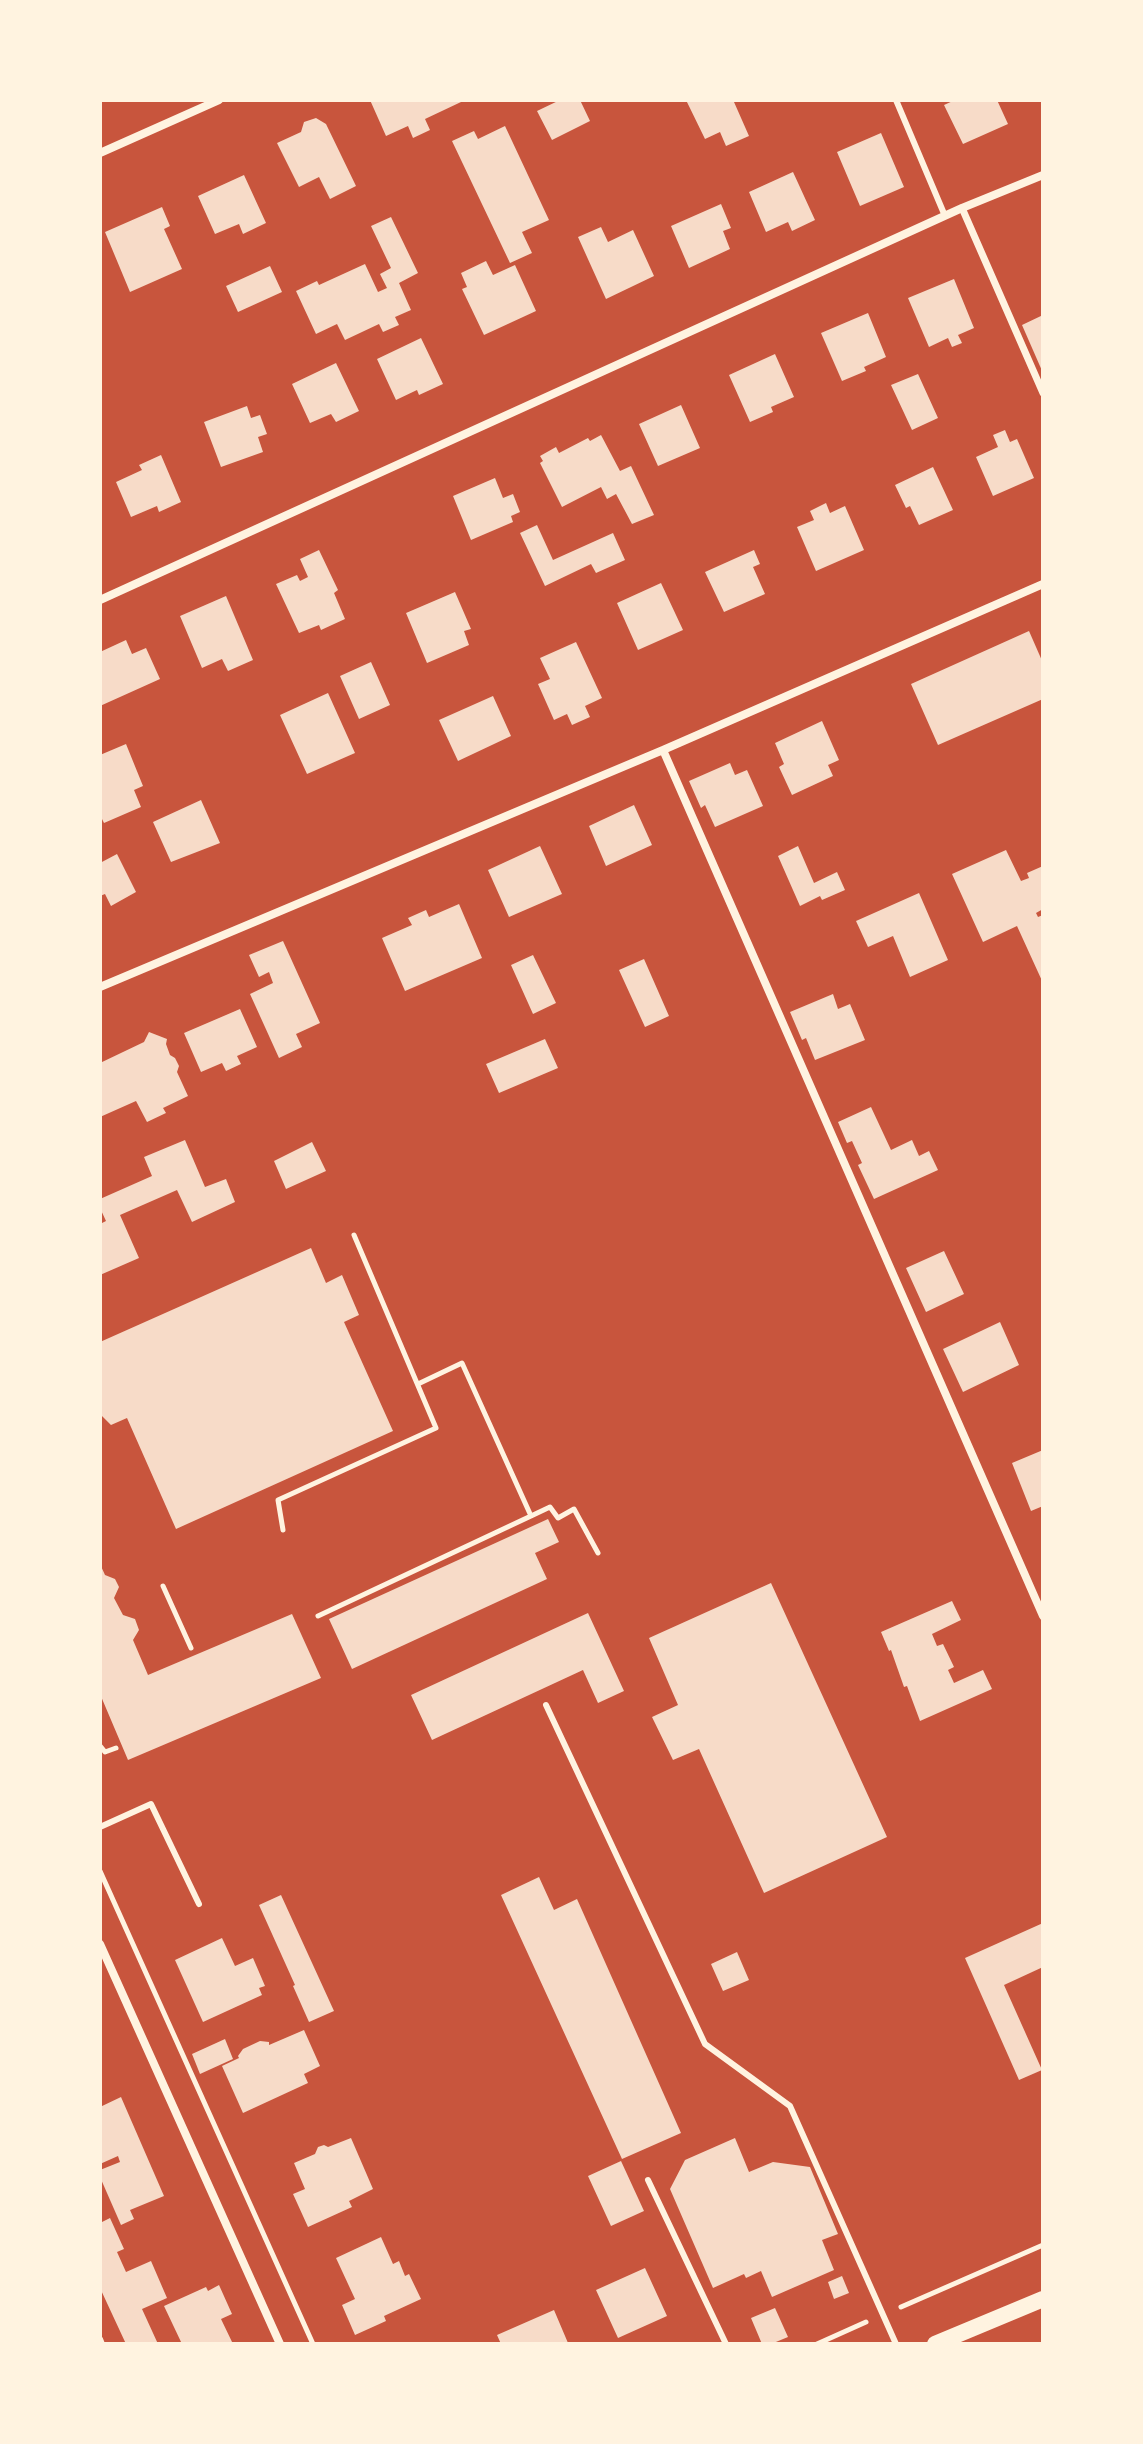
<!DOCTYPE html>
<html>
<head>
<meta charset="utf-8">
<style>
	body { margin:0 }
	#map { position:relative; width:1143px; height:2444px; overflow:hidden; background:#c8553d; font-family:"Nunito Sans",sans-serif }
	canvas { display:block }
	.frame { position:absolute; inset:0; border:102px solid #fff3e0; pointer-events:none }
</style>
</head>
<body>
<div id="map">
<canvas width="1143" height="2444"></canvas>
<div class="frame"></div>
</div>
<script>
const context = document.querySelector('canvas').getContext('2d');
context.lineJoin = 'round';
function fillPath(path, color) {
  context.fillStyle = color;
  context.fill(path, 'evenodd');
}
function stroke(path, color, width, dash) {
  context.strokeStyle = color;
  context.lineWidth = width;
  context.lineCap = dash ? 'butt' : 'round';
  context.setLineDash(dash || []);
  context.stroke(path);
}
fillPath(new Path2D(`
	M370,100h90l1,2 -36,17 5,11 -17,8 -5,-12 -22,10z
	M560,100h20l10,21 -38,19 -15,-29z
	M686,100h53l-5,2 15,34 -23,10 -6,-14 -15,7z
	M955,100h42l11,24 -45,20 -19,-39z
	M316,118l10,6 30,62 -26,13 -11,-22 -20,10 -22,-44 24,-11 3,-10z
	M505,126l44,94 -27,12 10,21 -22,10 -58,-122 22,-10 4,8z
	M881,133l23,54 -44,19 -23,-54z
	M793,172l22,48 -23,11 -4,-9 -22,10 -17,-40z
	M244,175l22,48 -23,11 -4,-10 -24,10 -17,-38z
	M721,204l10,24 -8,3 7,18 -41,19 -18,-42z
	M162,207l8,19 -6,3 18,40 -52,23 -25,-60z
	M391,217l27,56 -19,10 12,27 -16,7 4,8 -16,7 -4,-8 -34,16 -8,-16 -21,10 -20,-43 21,-10 2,4 46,-21 13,28 9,-4 -7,-14 11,-6 -20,-42z
	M601,227l7,15 25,-12 21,46 -48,23 -28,-62z
	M486,261l7,14 22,-10 21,46 -52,24 -22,-46 5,-2 -6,-14z
	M270,266l12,26 -44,20 -12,-26z
	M954,279l20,49 -16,7 4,8 -10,4 -4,-9 -19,9 -21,-49z
	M868,313l18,44 -22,10 2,4 -24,10 -21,-48z
	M1043,315v58l-21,-48z
	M421,338l22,46 -24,11 -2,-5 -21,10 -19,-41z
	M775,354l19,43 -23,10 2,5 -23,10 -21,-47z
	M336,363l23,48 -23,11 -5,-8 -21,9 -18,-39z
	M918,374l20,44 -26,12 -21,-45z
	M681,405l19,43 -42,18 -19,-42z
	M247,406l4,12 9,-3 7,19 -9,3 5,15 -42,15 -17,-45z
	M1005,430l5,12 7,-3 17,39 -41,18 -17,-39 22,-10 -5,-12z
	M601,435l19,36 11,-5 23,49 -22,9 -16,-30 -9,5 -6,-12 -39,20 -22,-44 3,-2 -3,-5 16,-9 3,6 29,-15 2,3z
	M161,455l20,47 -22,10 -2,-6 -26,11 -15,-35 26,-12 -3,-5z
	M933,467l20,43 -34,15 -9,-19 -4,2 -11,-23z
	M495,478l8,20 10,-4 7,18 -9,4 2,6 -42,18 -18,-44z
	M826,503l4,10 15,-7 19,44 -48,21 -19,-44 17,-7 -4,-9z
	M537,525l16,35 60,-27 12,27 -29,13 -5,-9 -46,22 -25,-53z
	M319,550l19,40 -4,3 11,26 -24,11 -2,-5 -20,8 -23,-49 21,-9 3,6 8,-4 -8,-18z
	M754,550l6,14 -7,3 12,27 -41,18 -19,-40z
	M661,583l22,47 -45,20 -21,-47z
	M455,592l16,37 -7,2 5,14 -42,18 -21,-50z
	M226,596l27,64 -25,11 -6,-12 -20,9 -22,-52z
	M1029,631l14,32v36l-105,46 -27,-61z
	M126,640l6,14 14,-6 14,31 -60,27v-54z
	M576,642l26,56 -17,8 5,11 -18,8 -5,-11 -13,6 -16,-36 12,-5 -10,-21z
	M371,662l19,43 -31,14 -19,-43z
	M328,693l27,60 -48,21 -27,-59z
	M493,696l18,40 -53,25 -19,-41z
	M822,721l17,39 -11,5 5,11 -41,19 -13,-28 5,-3 -9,-21z
	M126,744l17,42 -9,4 7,17 -37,16 -4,-8v-60z
	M730,763l5,12 12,-5 16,36 -48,21 -10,-22 -4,3 -12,-27z
	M201,800l19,43 -49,19 -18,-40z
	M634,805l18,40 -46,21 -17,-40z
	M540,846l22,48 -53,23 -21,-47z
	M798,846l16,37 23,-11 8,18 -23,10 -2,-4 -20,10 -22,-50z
	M1006,850l15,31 8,-3 -2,-5 16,-7v43l-7,4 2,4 5,-2v68l-26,-57 -34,16 -31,-68z
	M117,854l19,38 -25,14 -6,-12 -5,2v-33z
	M919,893l29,67 -38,17 -17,-41 -25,11 -12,-26z
	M459,904l23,54 -77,33 -23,-53 30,-13 -4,-7 18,-8 3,7z
	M283,941l37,82 -24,11 6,13 -23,11 -29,-64 23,-11 -4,-11 -10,5 -10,-22z
	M533,955l23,48 -23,11 -22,-49z
	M644,959l25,57 -24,11 -26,-57z
	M833,994l5,15 12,-5 15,36 -50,20 -9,-22 -4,2 -12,-28z
	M240,1009l17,38 -20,9 4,8 -15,7 -4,-8 -21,9 -17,-39z
	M149,1032l18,7 -1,5 4,11 5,3 4,8 -2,6 11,24 -25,12 3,5 -19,9 -11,-21 -36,16v-54l44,-21z
	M545,1039l13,29 -59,25 -13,-29z
	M871,1107l20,43 21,-10 7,16 10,-5 9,19 -64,29 -16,-34 4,-2 -10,-22 -5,2 -9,-21z
	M185,1140l20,47 21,-8 9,23 -43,20 -15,-32 -57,25 19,43 -39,17v-51l6,-3 -6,-13v-9l52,-23 -8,-19z
	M312,1142l14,29 -40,18 -12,-28z
	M311,1248l15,35 16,-8 17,40 -15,7 49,109 -217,98 -49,-111 -16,7 -11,-11v-72z
	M944,1251l20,43 -38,18 -20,-44z
	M1000,1322l19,43 -56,27 -20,-43z
	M1043,1450v56l-12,5 -19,-48z
	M548,1519l11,23 -24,11 12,26 -195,90 -23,-50z
	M100,1564l5,11 10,4 4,8 -5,11 9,17 12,4 4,11 -6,10 15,35 144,-61 29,64 -193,82 -28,-66z
	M771,1583l116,254 -123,56 -65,-144 -26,11 -21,-43 26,-12 -29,-67z
	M952,1601l9,19 -29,14 5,12 6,-2 11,23 -6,3 6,13 29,-13 9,19 -72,32 -13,-35 -3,1 -13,-37 -2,1 -8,-19z
	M588,1613l36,78 -26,12 -15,-33 -151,70 -21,-45z
	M539,1877l15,33 23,-11 104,234 -59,26 -121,-264z
	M281,1895l53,116 -25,11 -16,-36 2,-1 -36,-80z
	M1043,1923v44l-39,18 38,85 -23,10 -54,-122z
	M222,1938l13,28 18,-8 12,28 -6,2 3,7 -59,27 -28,-62z
	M737,1952l12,28 -26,11 -12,-27z
	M304,2030l16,36 -16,8 4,9 -65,30 -21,-47 17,-8 -1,-2 5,-7 17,-8 9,1v3z
	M225,2039l8,20 -33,15 -8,-20z
	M121,2097l43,99 -34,14 4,9 -13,6 -21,-48v-7l20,-8 -2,-6 -18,8v-57z
	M351,2138l22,51 -24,12 3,6 -44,20 -15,-33 12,-5 -11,-26 21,-9 3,-7 6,-2 4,2z
	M735,2138l14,34 24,-10 37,5 28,67 -16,6 12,30 -62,27 -11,-26 -15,7 -2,-4 -31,14 -43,-99 15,-29z
	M621,2161l23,50 -33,15 -23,-50z
	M110,2218l14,31 -7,3 9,20 25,-11 16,37 -25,11 16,35h-32l-26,-56v-65z
	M381,2237l12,27 6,-3 6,15 4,-2 12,25 -37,17 2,5 -31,14 -13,-30 13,-6 -19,-41z
	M645,2268l22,48 -49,22 -22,-48z
	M842,2276l7,17 -15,6 -6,-17z
	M219,2285l13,29 -11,5 12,25h-51l-18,-38 42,-19 2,4z
	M775,2308l13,29 -17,7h-9l-11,-26z
	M554,2310l14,33 -67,1 -4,-9z`), '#f7dbc8');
stroke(new Path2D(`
	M531,1516l19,-9 8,11 16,-9 24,44
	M283,1530l-5,-30 158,-72 -82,-193
	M163,1586l28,62
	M318,1616l213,-100 -69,-153 -44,21
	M101,1747l4,5 11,-4
	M100,1871l213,473
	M901,2307l142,-62
	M817,2344l49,-22`), '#fff3e0', 5);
stroke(new Path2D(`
	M896,100l49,116
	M546,1705l159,339 85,62 106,238
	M100,1827l51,-23 48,100
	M648,2180l78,164
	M100,2339l2,5`), '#fff3e0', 6);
stroke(new Path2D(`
	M962,208l81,185`), '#fff3e0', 7);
stroke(new Path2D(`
	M100,153l119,-53
	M100,600l862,-392 81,-33
	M663,750l380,866
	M100,987l563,-237 380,-166
	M100,1944l180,400`), '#fff3e0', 8);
stroke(new Path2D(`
	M935,2344l108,-45`), '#fff3e0', 16);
</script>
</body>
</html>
